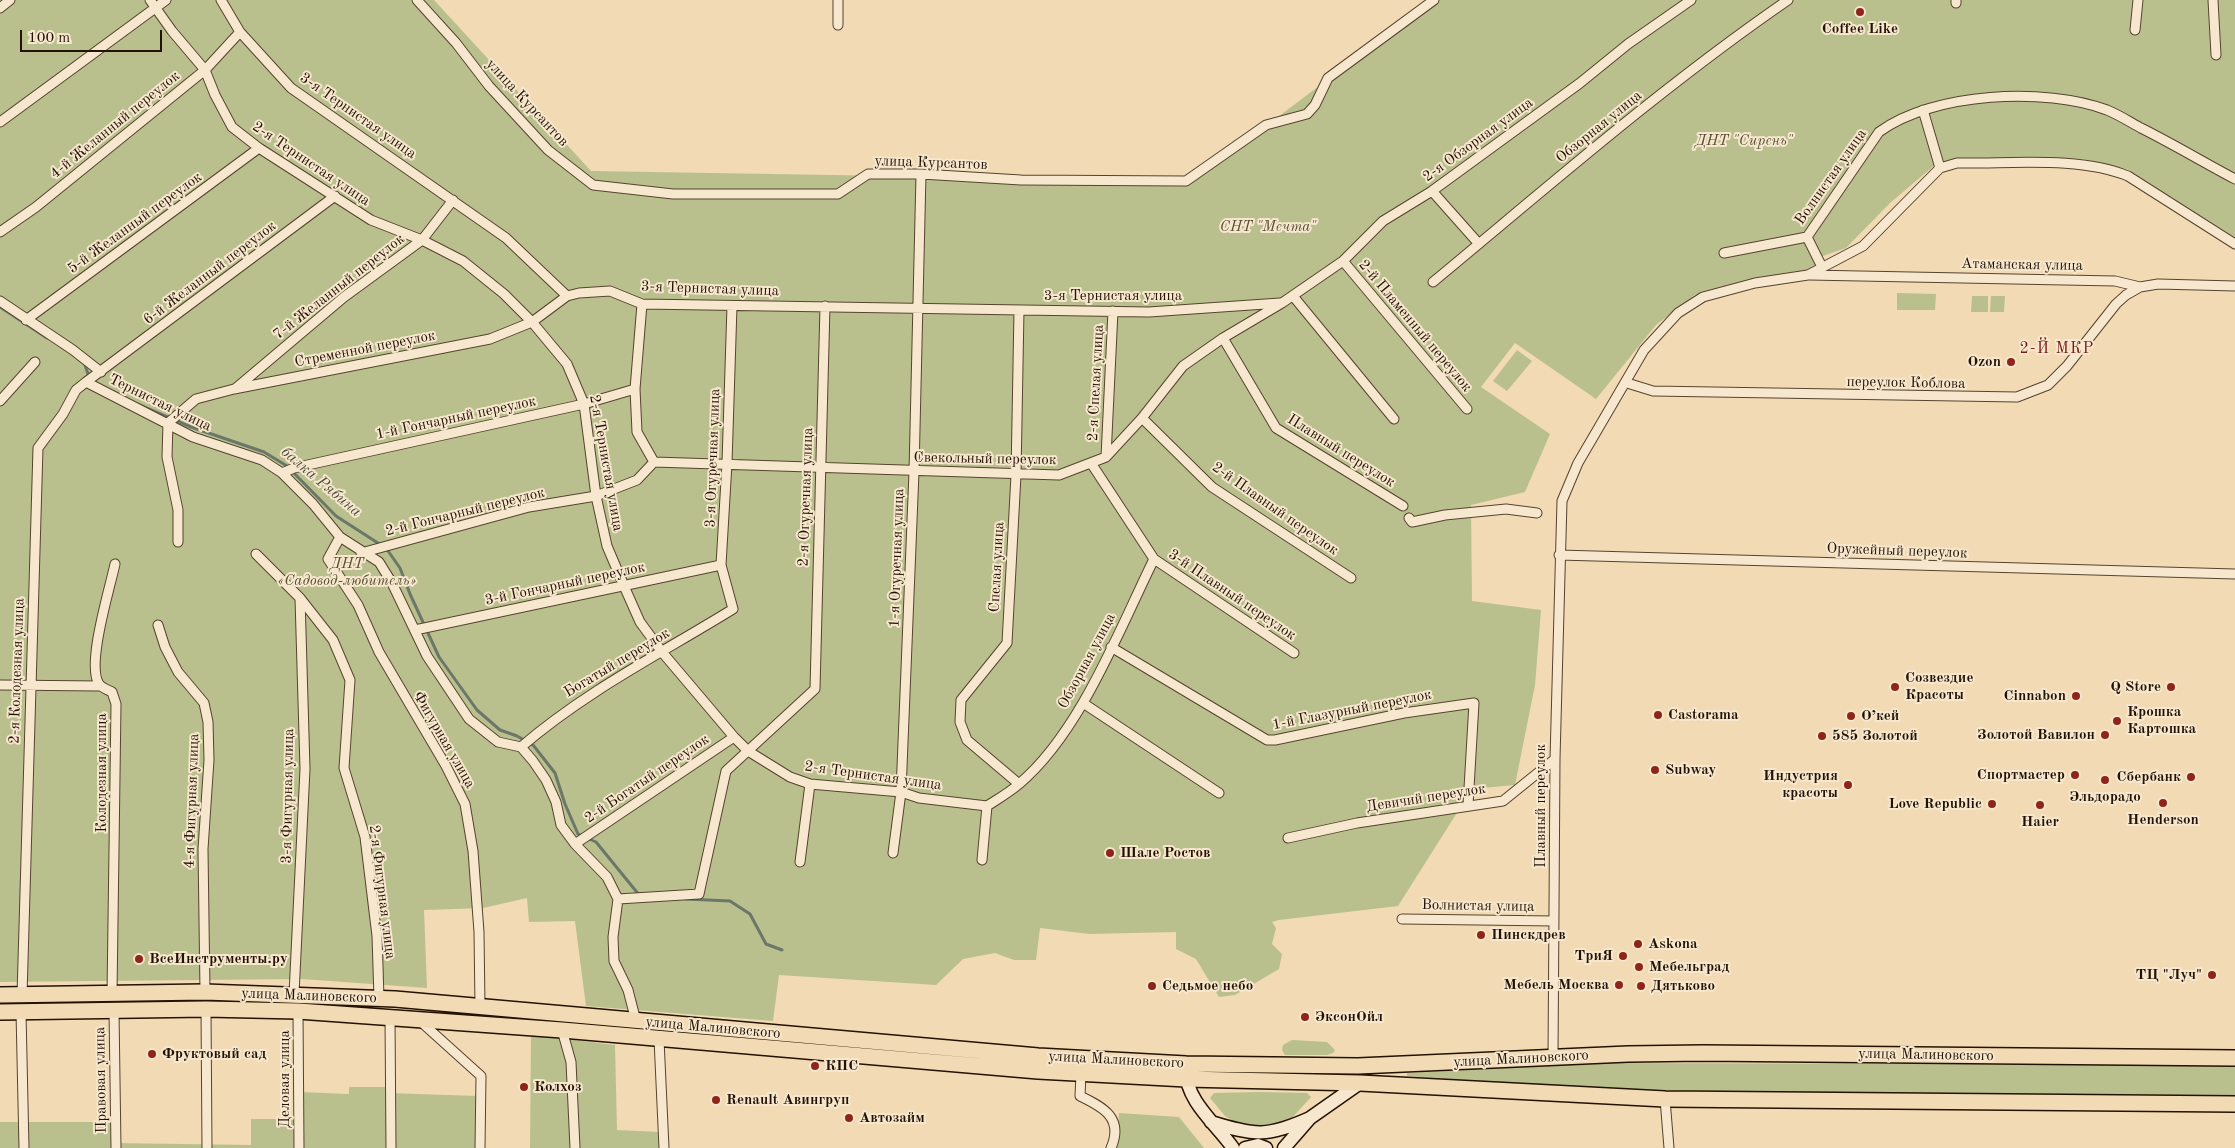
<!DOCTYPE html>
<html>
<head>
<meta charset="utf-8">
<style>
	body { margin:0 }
	#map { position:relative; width:2235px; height:1148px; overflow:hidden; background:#f1dab4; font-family:"Old Standard TT",serif }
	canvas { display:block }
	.scale { position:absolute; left:20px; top:30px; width:142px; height:22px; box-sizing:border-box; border:2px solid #231201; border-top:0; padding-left:6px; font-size:15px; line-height:18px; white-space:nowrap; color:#231201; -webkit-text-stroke:4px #f6e7ce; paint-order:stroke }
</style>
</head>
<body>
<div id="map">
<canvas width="2235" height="1148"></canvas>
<div class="scale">100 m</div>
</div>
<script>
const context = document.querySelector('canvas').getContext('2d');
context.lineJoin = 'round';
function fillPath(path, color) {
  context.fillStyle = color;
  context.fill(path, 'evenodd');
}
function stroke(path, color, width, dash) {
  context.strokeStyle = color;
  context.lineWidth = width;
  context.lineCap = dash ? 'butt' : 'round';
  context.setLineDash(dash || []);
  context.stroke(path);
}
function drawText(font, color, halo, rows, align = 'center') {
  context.font = font + ' "Old Standard TT",serif';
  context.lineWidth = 4;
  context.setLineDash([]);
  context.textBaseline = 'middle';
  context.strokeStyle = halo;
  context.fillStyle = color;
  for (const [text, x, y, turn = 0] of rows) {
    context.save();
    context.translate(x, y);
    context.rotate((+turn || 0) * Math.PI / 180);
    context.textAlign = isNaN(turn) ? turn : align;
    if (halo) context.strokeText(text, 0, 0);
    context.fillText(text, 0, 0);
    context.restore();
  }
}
fillPath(new Path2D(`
	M0,0h434l157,171 602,10 240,-181h802v239l-108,-70 -44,-10 -41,-1 -106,6 -46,39 -44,45 -29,10 -2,12 -120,25 -39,30 -60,74 -81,-56 -34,44 69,47 -25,58 -54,13 1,96 69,9 -6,75 -20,100 -43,4 -74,117 -119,14 -7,2 4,6 -4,16 10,10 -3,15 -44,26 -16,2 -23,-38 -20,-10v-17l-87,2 -49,-6 -4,32h-22l-19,-7 -32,6 -27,26 -157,-10 -6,46 -187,-15 -11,-85 -46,1 -2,-24 -44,10 -59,2 3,78 -125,-9 -302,3z
	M1897,293l39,1 -1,16h-38z
	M1972,296h16v16h-17z
	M1991,296h14l-1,16h-14z
	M1517,350l15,11 -25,30 -14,-10z
	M531,1036l30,3 8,26 4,83h-43z
	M567,1039l48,6 2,85 43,2v16h-82z
	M1292,1040l35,2 8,8 -2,3 -6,2h-42l-3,-5 1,-5z
	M1610,1063l625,2v31c-276,-2 -553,3 -828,-20v-3z
	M349,1087h39v6l90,3 1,52h51h-530v-26h113v21l138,2v-26h50l-1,-27 49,2z
	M1259,1092l48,1 4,4 -19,21 -18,10 -32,-1 -17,-11 -15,-18 4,-5z
	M1119,1113l60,4 25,31h-87z`), '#b9c08e');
stroke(new Path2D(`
	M0,307l47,31
	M84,362l5,15
	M137,404l54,23 73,25 23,14 49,50 45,29
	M386,548l14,20 10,26 29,63 38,53 23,20 17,6 16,9 4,5 18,23 10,31 13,30 18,8 44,54
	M686,899l44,2 20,13 16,30 16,6`), '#6b7768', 3);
const minor = new Path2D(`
	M150,0l22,31 33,39 10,25 17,32 27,21 112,72 51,20 41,21 41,33 28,28 35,42 17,40 12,92 11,50 17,40 16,36 22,30 72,85 14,14 42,26 20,7 91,8 18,6 68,8
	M221,0l19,32 51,56 215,150 61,58 12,-3 31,-2 32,13 507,8 131,-9
	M417,0l39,43 33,43 59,64 45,35 80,9h165l30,-20h53l100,6 165,1 80,-56 41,-11 8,-9 13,-27 106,-78
	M1956,0v3
	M2213,0l3,55
	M0,8l10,-8
	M838,25v-25
	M2135,30l3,-30
	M1923,110l17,58
	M0,122l166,-122
	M1432,191l47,53
	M0,232l36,-25 169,-137 35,-38
	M1807,237l15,30
	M1724,253l83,-16 72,-105c54,-40 167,-45 228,-22 12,5 23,12 34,18 32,16 62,34 94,51
	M1343,261l124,148
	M1809,275l306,6 25,6 18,-3 77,2
	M1433,282c116,-96 230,-196 355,-282
	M1293,296l101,123
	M0,301l73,49 28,22
	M642,304l-7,85 2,43 17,30
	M1019,310l-3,165 -9,168 -46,57 -1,22 7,18 52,44
	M26,320l233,-172
	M1223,338l53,90 127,78
	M86,382l107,55 69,23 20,13 31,31 27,33 39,25 13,21 35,73 42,63 29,23 23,5 12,14 13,19 10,22 5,23 14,19 32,33 11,22 -5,38 1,24 14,29 8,31
	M1627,383l26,8 364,6 31,-12 19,-19 49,-62 10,-9 14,-8
	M235,389l109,-92 78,-57 31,-40
	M0,401l35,-39
	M1142,418l70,69 139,91
	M1106,457l7,-146
	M654,462l405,13 47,-18 36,-39 41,-52 40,-28 59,-35 61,-42 40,-40 49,-30 148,-108 48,-39 63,-44
	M282,473l12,-5 290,-64 51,-15
	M1409,518l3,4 33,-7 61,-6 31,4
	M340,537l-12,22 30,46 21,47 67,114 19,38 8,47 6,81 1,75
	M178,542v-32l-11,-53 1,-34 28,-24 38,-10 256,-50 42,-17 35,-26
	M361,553l168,-46 67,-11 41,-16 17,-18
	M256,554l44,44 33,42 17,40 -6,88 21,69 12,99 2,62
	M1559,555l676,19
	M1154,559l140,94
	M158,625l7,22 13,25 26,31 4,19 1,38 -6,89 2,143
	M415,630l306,-65
	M1111,647l156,93h8l129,-27 70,-10 -6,102
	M0,685l100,1
	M1083,703l136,90
	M521,747c65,-56 139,-93 212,-138l-12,-44 6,-102 5,-157
	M1288,838l69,-15 146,-22 52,-42
	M575,844l159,-107
	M893,853l8,-61 13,-320 7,-298
	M982,860l5,-54c11,-7 23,-14 32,-22 61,-51 100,-154 135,-225l-63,-96
	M800,862l10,-78
	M618,899l81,-5 27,-123 89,-82 10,-383
	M1402,919l152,2
	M112,994l4,-290 -4,-12c-4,-2 -10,-4 -13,-8 -13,-19 11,-96 16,-120
	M294,994l11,-225 -5,-171
	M22,995l16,-547 25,-34 13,-24 10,-8 249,-186
	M206,1009l1,139
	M114,1011l2,137
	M298,1011l1,137
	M21,1012l3,136
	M390,1017l1,131
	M420,1021l61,55 -1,72
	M562,1030l9,32 4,86
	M659,1039l5,109
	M1553,1058l2,-299 7,-258 16,-38 66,-113 34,-37 25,-16 52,-14 53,-8 55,-29 77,-78 17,-5c54,1 121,-7 171,13l107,68
	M1081,1074l-1,22c23,11 44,22 31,52
	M1665,1099l4,49`);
const secondary = new Path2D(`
	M1186,1071c0,30 31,54 47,77
	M1211,1122c44,14 57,15 99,-4
	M1245,1148l13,-3 8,3
	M1284,1148l26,-30 50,-35`);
const trunk = new Path2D(`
	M0,995l205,-3 190,7 643,57 148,8 172,2 270,-12 75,-1 532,5
	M0,1012l206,-3 92,2 264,19 476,41 148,8 174,4 305,16 570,5`);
stroke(minor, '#56442e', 11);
stroke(secondary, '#231201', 15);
stroke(trunk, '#231201', 18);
stroke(minor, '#f6e7ce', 9);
stroke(secondary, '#f6e7ce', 12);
stroke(trunk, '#f1dab4', 15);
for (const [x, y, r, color] of [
	[1860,12,5,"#8f2418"],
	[2011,362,5,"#8f2418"],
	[1895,687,5,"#8f2418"],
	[2171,687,5,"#8f2418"],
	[2076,696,5,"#8f2418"],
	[1658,715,5,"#8f2418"],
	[1851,716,5,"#8f2418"],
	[2117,721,5,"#8f2418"],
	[2105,735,5,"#8f2418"],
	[1822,736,5,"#8f2418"],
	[1655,770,5,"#8f2418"],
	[2075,775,5,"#8f2418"],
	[2191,777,5,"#8f2418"],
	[2105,780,5,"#8f2418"],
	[1848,785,5,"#8f2418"],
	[2163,803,5,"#8f2418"],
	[1992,804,5,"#8f2418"],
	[2040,805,5,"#8f2418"],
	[1110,853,5,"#8f2418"],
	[1481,935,5,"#8f2418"],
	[1638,944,5,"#8f2418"],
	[1623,956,5,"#8f2418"],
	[139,959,5,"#8f2418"],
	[1639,967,5,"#8f2418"],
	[2212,975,5,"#8f2418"],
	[1619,985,5,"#8f2418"],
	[1152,986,5,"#8f2418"],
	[1641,986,5,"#8f2418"],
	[1305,1017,5,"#8f2418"],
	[152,1054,5,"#8f2418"],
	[815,1066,5,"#8f2418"],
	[524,1087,5,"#8f2418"],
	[716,1100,5,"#8f2418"],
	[849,1118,5,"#8f2418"]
]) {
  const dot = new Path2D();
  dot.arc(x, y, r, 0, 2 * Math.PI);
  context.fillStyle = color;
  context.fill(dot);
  stroke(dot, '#f6e7ce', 2);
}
drawText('bold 15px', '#231201', '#f6e7ce', [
	["Coffee Like",1860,29,"center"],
	["Ozon",2001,362,"right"],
	["Созвездие",1905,678],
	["Красоты",1905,695],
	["Q Store",2161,687,"right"],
	["Cinnabon",2066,696,"right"],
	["Крошка",2127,712],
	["Картошка",2127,729],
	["Castorama",1668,715],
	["О’кей",1861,716],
	["Золотой Вавилон",2095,735,"right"],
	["585 Золотой",1832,736],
	["Subway",1665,770],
	["Спортмастер",2065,775,"right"],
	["Индустрия",1838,776,"right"],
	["красоты",1838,793,"right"],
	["Сбербанк",2181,777,"right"],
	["Эльдорадо",2105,797,"center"],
	["Love Republic",1982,804,"right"],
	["Henderson",2163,820,"center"],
	["Haier",2040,822,"center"],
	["Шале Ростов",1120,853],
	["Пинскдрев",1491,935],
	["Askona",1648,944],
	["ТриЯ",1613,956,"right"],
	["ВсеИнструменты.ру",149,959],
	["Мебельград",1649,967],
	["ТЦ \"Луч\"",2202,975,"right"],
	["Мебель Москва",1609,985,"right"],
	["Седьмое небо",1162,986],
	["Дятьково",1651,986],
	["ЭксонОйл",1315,1017],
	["Фруктовый сад",162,1054],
	["КПС",825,1066],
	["Колхоз",534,1087],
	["Renault Авингруп",726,1100],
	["Автозайм",859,1118]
], 'left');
drawText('15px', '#231201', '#f6e7ce', [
	["улица Курсантов",527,103,47],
	["3-я Тернистая улица",358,116,35],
	["4-й Желанный переулок",115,125,-39],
	["Обзорная улица",1599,127,-39],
	["2-я Обзорная улица",1478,140,-36],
	["улица Курсантов",931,163,2],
	["2-я Тернистая улица",311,164,34],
	["Волнистая улица",1831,177,-55],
	["5-й Желанный переулок",135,223,-36],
	["Атаманская улица",2022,265,1],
	["6-й Желанный переулок",210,273,-37],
	["7-й Желанный переулок",339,287,-38],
	["3-я Тернистая улица",710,289,2],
	["3-я Тернистая улица",1113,296],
	["2-й Пламенный переулок",1415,326,50],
	["Стременной переулок",365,349,-11],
	["2-я Спелая улица",1096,383,-87],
	["переулок Коблова",1906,383,1],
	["Тернистая улица",160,403,26],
	["1-й Гончарный переулок",456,418,-12],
	["Плавный переулок",1341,451,32],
	["3-я Огуречная улица",713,458,-88],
	["Свекольный переулок",985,459,1],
	["2-я Тернистая улица",606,463,80],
	["2-я Огуречная улица",806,497,-88],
	["2-й Плавный переулок",1275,509,35],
	["2-й Гончарный переулок",465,512,-14],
	["Оружейный переулок",1897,551,2],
	["1-я Огуречная улица",897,558,-88],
	["Спелая улица",997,567,-87],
	["3-й Гончарный переулок",565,584,-12],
	["3-й Плавный переулок",1232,595,34],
	["Обзорная улица",1087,661,-62],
	["Богатый переулок",617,663,-31],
	["2-я Колодезная улица",17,671,-88],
	["1-й Глазурный переулок",1352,710,-11],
	["Фигурная улица",444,740,60],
	["Колодезная улица",102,773,-90],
	["2-я Тернистая улица",873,776,8],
	["2-й Богатый переулок",647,779,-34],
	["3-я Фигурная улица",288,796,-89],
	["Девичий переулок",1426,798,-9],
	["4-я Фигурная улица",192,801,-88],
	["Плавный переулок",1541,806,-90],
	["2-я Фигурная улица",382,892,83],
	["Волнистая улица",1478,906,1],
	["улица Малиновского",309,996,2],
	["улица Малиновского",713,1028,5],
	["улица Малиновского",1926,1055,1],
	["улица Малиновского",1521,1059,-3],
	["улица Малиновского",1116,1060,3],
	["Деловая улица",285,1079,-90],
	["Правовая улица",101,1080,-91]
]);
drawText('italic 15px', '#584f32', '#f6e7ce', [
	["ДНТ \"Сирень\"",1744,141],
	["СНТ \"Мечта\"",1268,227],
	["ДНТ",347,564],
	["«Садовод-любитель»",347,581]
]);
context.letterSpacing = '1px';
drawText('16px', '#7a1f14', '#f6e7ce', [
	["2-Й МКР",2057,349]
]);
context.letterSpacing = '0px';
drawText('italic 16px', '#4d4d3d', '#f6e7ce', [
	["балка Рябина",321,482,40]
]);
</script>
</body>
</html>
